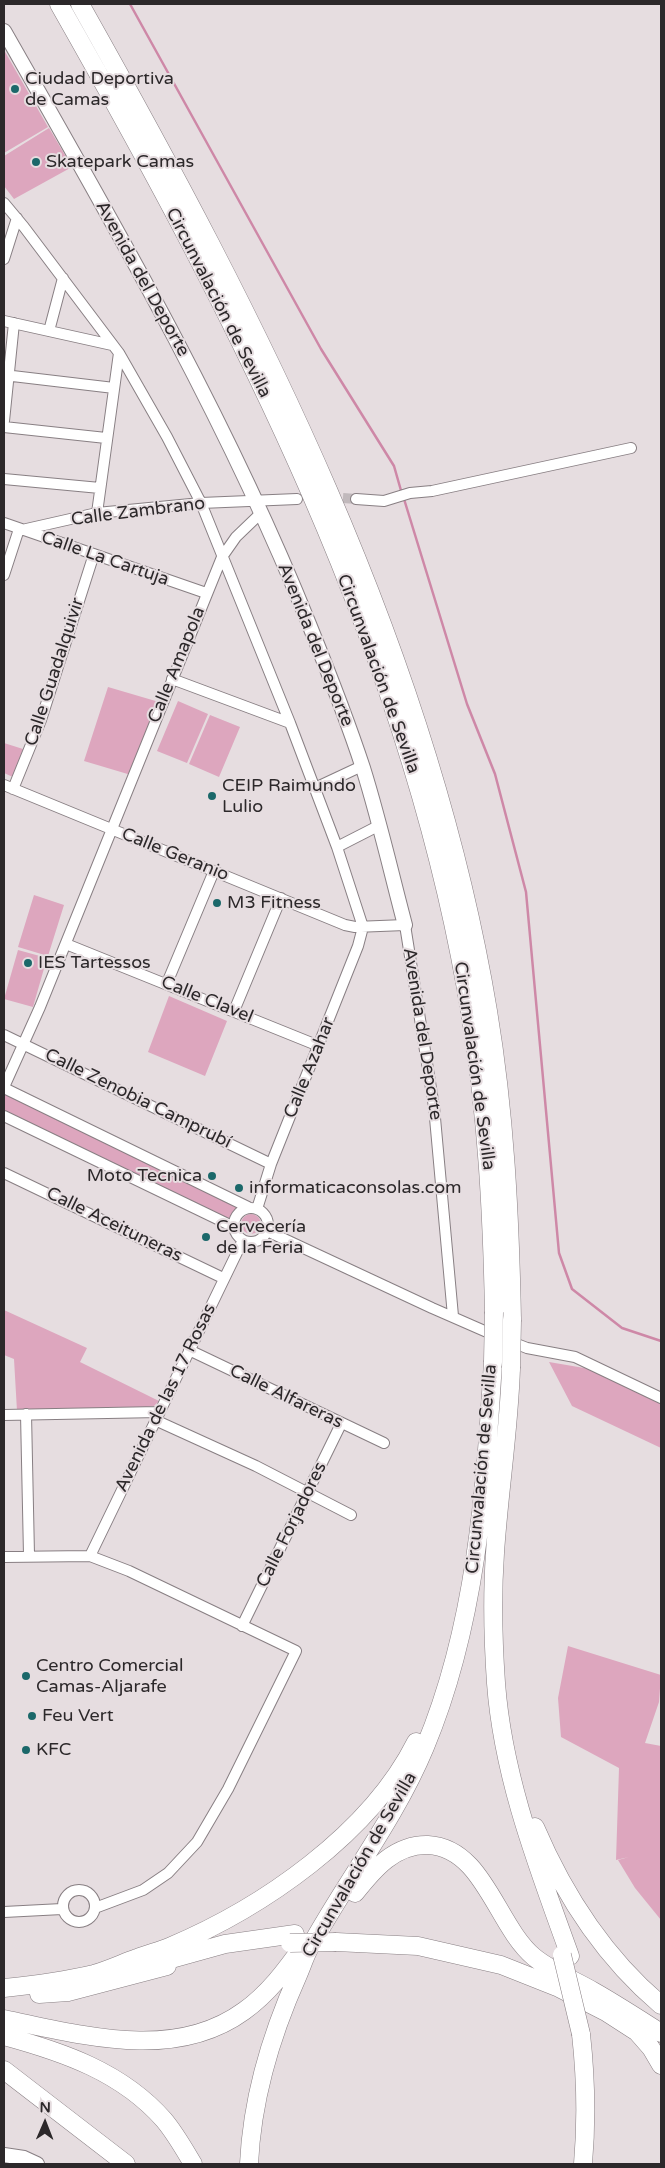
<!DOCTYPE html>
<html>
<head>
<meta charset="utf-8">
<style>
	body { margin:0 }
	#map { position:relative; width:665px; height:2168px; overflow:hidden; background:#e6dde0; font-family:"Varela Round",sans-serif }
	canvas { display:block }
	.frame { position:absolute; inset:0; border:5px solid #2c282a; pointer-events:none }
	.north { position:absolute; left:20px; top:2098px; width:50px; height:50px; -webkit-text-stroke:4px #e6dde0; paint-order:stroke; rotate:1deg; font-size:14px; font-weight:700; line-height:20px; text-align:center; color:#2c282a }
	.north::after { content:''; display:block; margin:auto; width:18px; height:22px; background:#2c282a; clip-path:polygon(50% 0,100% 100%,50% 72%,0 100%) }
</style>
</head>
<body>
<div id="map">
<canvas width="665" height="2168"></canvas>
<div class="frame"></div>
<div class="north">N</div>
</div>
<script>
const context = document.querySelector('canvas').getContext('2d');
context.lineJoin = 'round';
function fillPath(path, color) {
  context.fillStyle = color;
  context.fill(path, 'evenodd');
}
function stroke(path, color, width, dash) {
  context.strokeStyle = color;
  context.lineWidth = width;
  context.lineCap = dash ? 'butt' : 'round';
  context.setLineDash(dash || []);
  context.stroke(path);
}
function drawText(font, color, halo, rows, align = 'center') {
  context.font = font + ' "Varela Round",sans-serif';
  context.lineWidth = 4;
  context.setLineDash([]);
  context.textBaseline = 'middle';
  context.strokeStyle = halo;
  context.fillStyle = color;
  for (const [text, x, y, turn = 0] of rows) {
    context.save();
    context.translate(x, y);
    context.rotate((+turn || 0) * Math.PI / 180);
    context.textAlign = isNaN(turn) ? turn : align;
    if (halo) context.strokeText(text, 0, 0);
    context.fillText(text, 0, 0);
    context.restore();
  }
}
fillPath(new Path2D(`
	M4,50l44,77 -44,26z
	M49,128l23,39 -58,32 -10,-13v-30z
	M108,687l51,15 -28,73 -47,-14z
	M178,701l30,13 -21,49 -30,-12z
	M210,715l30,12 -21,50 -30,-13z
	M4,743l19,6 -10,28 -9,-4z
	M34,895l30,10 -16,51 -30,-9z
	M18,950l29,8 -14,49 -29,-8z
	M169,996l58,25 -22,55 -57,-24z
	M5,1092l236,114 -8,5 -3,12 -226,-108z
	M241 1224a10 10 0 1 1 20 0a10 10 0 1 1-20 0Z
	M4,1310l83,38 -7,14 79,39 -5,5 -7,1 -130,4 -3,-52 -10,-4z
	M549,1362l41,7 71,34v45l-89,-42z
	M568,1646l93,29 -2,27 -14,41 16,3v174l-26,-32 -17,-28 11,-3 -13,3 3,-92 -58,-31 -3,-39z`), '#dda6be');
stroke(new Path2D(`
	M130,4l191,345 73,117 8,28
	M404,499l63,205 28,70 31,118 33,361 13,36 50,39 39,13`), '#ce88a7', 2.5);
stroke(new Path2D(`
	M328,497l28,2`), '#c1b9bc', 10, [10, 5]);
const street = new Path2D(`
	M4,203l20,24 95,126 48,84 34,66 89,220 47,124 26,80 -5,19 -87,218 -14,45
	M4,259l13,-41
	M4,321l108,24
	M49,331l14,-53
	M4,375l110,13
	M4,421l10,-98
	M4,427l102,11
	M4,479l96,9
	M356,499l28,2 26,-8 22,-2 199,-43
	M97,513l22,-160
	M4,523l202,70
	M22,530l75,-17 104,-10 96,-4
	M4,575l15,-46
	M172,679l118,44
	M4,785l341,140 10,2 50,-2 29,182 19,209
	M315,788l47,-22
	M13,789l28,-69 53,-166
	M337,847l43,-22
	M66,944l253,102
	M167,983l47,-112
	M234,1011l47,-113
	M4,1035l267,129
	M4,1087l36,-80 182,-450 14,-20 25,-24
	M4,1088l244,119
	M4,1116l230,111
	M4,1173l219,105
	M234 1225a17 17 0 1 1 34 0a17 17 0 1 1-34 0Z
	M267,1231l165,77 64,28
	M509,1341l18,7 48,9 86,41
	M189,1350l195,93
	M26,1414l3,141
	M4,1415l155,-3
	M155,1420l101,46 95,49
	M90,1556l153,-316
	M4,1557l86,-1 39,15 167,80 -68,138 -31,53 -29,31 -25,17 -48,18
	M242,1626l99,-202
	M63 1906a16 16 0 1 1 32 0a16 16 0 1 1-32 0Z
	M4,1912l58,-3`);
const secondary = new Path2D(`
	M4,31c110,193 222,386 305,593 19,47 38,95 54,144 16,51 28,104 42,157
	M4,2155l20,3 13,6`);
const highway = new Path2D(`
	M59,4c180,317 354,650 412,1014 16,98 21,195 23,294
	M80,4c178,316 348,645 408,1007 17,102 22,205 24,309
	M511,1368c-2,62 -12,124 -16,185 -3,43 -2,87 1,130 7,95 42,184 74,273
	M535,1827c29,68 69,130 126,178
	M355,1893c19,-24 40,-49 73,-48 56,3 68,80 106,112 17,14 40,23 59,34 23,13 46,28 68,42
	M336,1942l82,4 83,19 58,23 47,24 31,20 14,16 10,17
	M153,1964l72,-20 70,-10
	M4,1988c30,-3 60,-7 90,-14 14,-4 29,-11 43,-16 10,-4 22,-7 32,-11 93,-39 201,-113 247,-205
	M39,1994l29,-2 99,-26
	M4,2019c78,16 170,43 240,-8 24,-17 42,-41 59,-65
	M581,2034c5,45 6,84 2,130
	M4,2036c59,16 118,36 160,84 11,13 20,29 29,44
	M4,2070l122,94
	M249,2164c3,-66 22,-129 49,-189 4,-9 7,-19 12,-28 37,-67 85,-128 115,-200 51,-122 60,-254 68,-385`);
stroke(street, '#887f83', 12);
stroke(secondary, '#887f83', 16);
stroke(highway, '#887f83', 19);
stroke(street, '#fff', 10);
stroke(secondary, '#fff', 14);
stroke(highway, '#fff', 18);
const highwayBridge = new Path2D(`
	M493,1362l1,-50
	M511,1368l1,-48
	M290,1943l46,-1
	M562,1955l19,79`);
stroke(highwayBridge, '#887f83', 19, []);
stroke(highwayBridge, '#fff', 18);
for (const [x, y, r, color] of [
	[15,89,5,"#1b686a"],
	[36,162,5,"#1b686a"],
	[212,796,5,"#1b686a"],
	[217,903,5,"#1b686a"],
	[28,963,5,"#1b686a"],
	[212,1176,5,"#1b686a"],
	[239,1188,5,"#1b686a"],
	[206,1237,5,"#1b686a"],
	[26,1676,5,"#1b686a"],
	[32,1716,5,"#1b686a"],
	[26,1750,5,"#1b686a"]
]) {
  const dot = new Path2D();
  dot.arc(x, y, r, 0, 2 * Math.PI);
  context.fillStyle = color;
  context.fill(dot);
  stroke(dot, '#e6dde0', 2);
}
drawText('18px', '#2c282a', '#e6dde0', [
	["Ciudad Deportiva",25,79],
	["de Camas",25,100],
	["Skatepark Camas",46,162],
	["CEIP Raimundo",222,786],
	["Lulio",222,807],
	["M3 Fitness",227,903],
	["IES Tartessos",38,963],
	["Moto Tecnica",202,1176,"right"],
	["informaticaconsolas.com",249,1188],
	["Cervecería",216,1227],
	["de la Feria",216,1248],
	["Centro Comercial",36,1666],
	["Camas-Aljarafe",36,1687],
	["Feu Vert",42,1716],
	["KFC",36,1750]
], 'left');
drawText('18px', '#2c282a', '#e6dde0', [
	["Avenida del Deporte",142,279,61],
	["Circunvalación de Sevilla",218,303,63],
	["Calle Zambrano",138,512,-7],
	["Calle La Cartuja",105,559,19],
	["Avenida del Deporte",315,645,68],
	["Calle Amapola",177,665,-68],
	["Calle Guadalquivir",55,672,-72],
	["Circunvalación de Sevilla",378,674,70],
	["Calle Geranio",175,855,22],
	["Calle Clavel",207,1000,22],
	["Avenida del Deporte",422,1034,81],
	["Circunvalación de Sevilla",474,1066,82],
	["Calle Azahar",310,1068,-68],
	["Calle Zenobia Camprubí",138,1099,26],
	["Calle Aceituneras",114,1225,26],
	["Calle Alfareras",286,1397,26],
	["Avenida de las 17 Rosas",166,1398,-64],
	["Circunvalación de Sevilla",482,1469,-85],
	["Calle Forjadores",292,1525,-64],
	["Circunvalación de Sevilla",360,1865,-60]
]);
</script>
</body>
</html>
